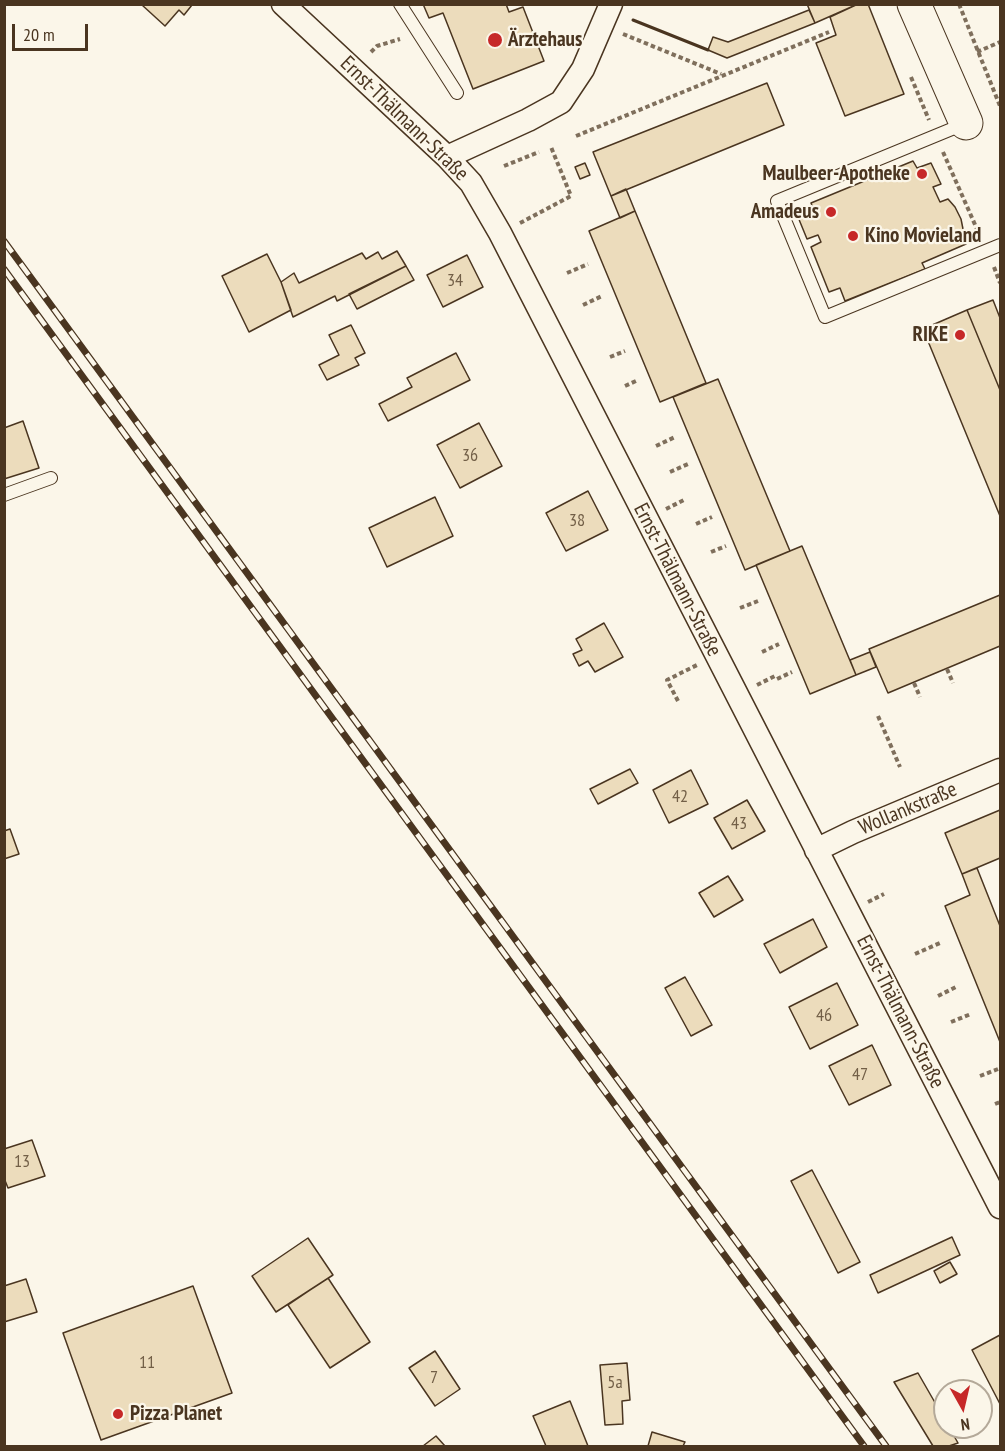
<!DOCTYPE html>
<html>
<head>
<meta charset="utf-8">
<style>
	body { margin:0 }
	#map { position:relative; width:1005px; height:1451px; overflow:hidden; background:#fbf6e9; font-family:"PT Sans Narrow",sans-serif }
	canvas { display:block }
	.frame { position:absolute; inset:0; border:6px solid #4a3520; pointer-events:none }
	.north { position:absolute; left:933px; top:1379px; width:60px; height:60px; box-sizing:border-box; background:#fbf6e9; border:2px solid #b4a999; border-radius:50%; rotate:172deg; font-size:16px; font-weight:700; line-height:24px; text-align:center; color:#4a3520 }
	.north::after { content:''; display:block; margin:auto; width:21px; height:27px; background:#c62828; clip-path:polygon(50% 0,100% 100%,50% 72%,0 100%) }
	.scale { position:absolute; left:12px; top:24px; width:76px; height:27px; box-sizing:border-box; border:3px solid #4a3520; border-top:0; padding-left:8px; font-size:18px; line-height:21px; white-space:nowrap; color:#4a3520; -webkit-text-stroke:4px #fbf6e9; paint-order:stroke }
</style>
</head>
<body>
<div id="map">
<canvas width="1005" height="1451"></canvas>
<div class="frame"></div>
<div class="north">N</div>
<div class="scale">20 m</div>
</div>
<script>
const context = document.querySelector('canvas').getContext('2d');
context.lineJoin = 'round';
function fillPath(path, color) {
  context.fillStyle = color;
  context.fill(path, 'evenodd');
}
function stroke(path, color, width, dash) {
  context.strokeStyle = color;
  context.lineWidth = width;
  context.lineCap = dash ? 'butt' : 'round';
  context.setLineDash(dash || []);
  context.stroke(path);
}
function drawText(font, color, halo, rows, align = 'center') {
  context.font = font + ' "PT Sans Narrow",sans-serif';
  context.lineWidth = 4.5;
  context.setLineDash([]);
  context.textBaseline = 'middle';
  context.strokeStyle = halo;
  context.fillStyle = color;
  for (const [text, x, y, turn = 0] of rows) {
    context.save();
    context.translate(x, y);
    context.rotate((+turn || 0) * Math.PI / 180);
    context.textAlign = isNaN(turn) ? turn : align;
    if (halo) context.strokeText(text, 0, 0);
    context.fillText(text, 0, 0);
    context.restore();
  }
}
const building = new Path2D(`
	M423,4h83l3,8 14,-5 21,54 -71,28 -30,-76 -14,5z
	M807,4h51l-43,19z
	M858,4h10l36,90 -59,22 -29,-73 20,-8 -6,-18z
	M142,5v-1l50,1 -8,10 -5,-5 -14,16z
	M809,10l6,13 -88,35 -19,-8 5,-13 15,5z
	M767,83l17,42 -173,71 -18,-44z
	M913,161l4,7 14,-5 10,21 -8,3 7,15 8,-3 7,8 6,12 5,25 -44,19 3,6 -80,32 -5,-13 -11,4 -18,-45 10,-5 -3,-7 -11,4 -9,-22 16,-6 -3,-8z
	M585,163l5,12 -10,4 -5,-12z
	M626,189l9,22 -15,7 -9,-22z
	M635,211l71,172 -46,19 -71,-171z
	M397,251l9,15 -69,35 -2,-5 -42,21 -12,-35 13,-9 5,10 63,-30 4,6 12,-7 4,7z
	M267,254l14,28 10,28 -42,22 -27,-56z
	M467,255l16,32 -40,20 -16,-32z
	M406,266l8,14 -57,29 -8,-15z
	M993,300l7,18v72l-33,-80z
	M967,310l33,80v126l-77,-187z
	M351,325l14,28 -10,5 4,7 -32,15 -8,-15 20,-10 -10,-20z
	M456,353l14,27 -82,41 -9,-17 33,-17 -5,-9z
	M718,379l72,172 -45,19 -72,-173z
	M23,421l16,47 -35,11v-51z
	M479,423l23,43 -42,22 -23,-43z
	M588,491l20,39 -42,21 -20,-38z
	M435,497l18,39 -66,31 -18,-39z
	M802,546l54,129 -46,19 -54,-129z
	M1000,595v51l-112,47 -19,-44z
	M604,623l19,34 -28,15 -7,-11 -9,5 -6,-12 9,-4 -6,-11z
	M870,652l6,15 -20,8 -6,-15z
	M630,769l8,14 -40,21 -8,-15z
	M691,770l17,34 -39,19 -16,-33z
	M747,800l18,31 -33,18 -18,-31z
	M1000,810v48l-38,16 -17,-41z
	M10,829l9,25 -15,5v-28z
	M977,868l23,58v116l-55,-136 25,-11 -8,-21z
	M728,876l15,24 -29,17 -15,-24z
	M813,919l14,28 -47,26 -16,-29z
	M685,977l27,48 -21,11 -26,-48z
	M837,983l21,42 -48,24 -21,-42z
	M872,1045l19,40 -42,20 -20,-39z
	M32,1140l13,36 -37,12 -4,-10v-29z
	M812,1170l48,92 -22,11 -47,-92z
	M952,1237l8,18 -82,38 -8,-18z
	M308,1238l25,37 -57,37 -24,-36z
	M950,1262l7,12 -17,9 -6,-12z
	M328,1278l42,64 -40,26 -42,-63z
	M26,1279l11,33 -33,10v-36z
	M193,1286l39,107 -131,47 -38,-107z
	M1000,1335v69l-28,-54z
	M435,1351l25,38 -25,17 -26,-38z
	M627,1363l3,37 -8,1 1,23 -18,1 -5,-60z
	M918,1373l27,47v7h4l9,16 -9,3h-16l-39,-64z
	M570,1401l18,45h-42l-13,-30z
	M652,1432l33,10 -2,4h-35z
	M436,1436l9,10h-22z`);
fillPath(building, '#ecdcbc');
stroke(building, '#4a3520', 1.5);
const service = new Path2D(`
	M400,4l57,89
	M964,124l-187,77 48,116 175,-72
	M4,495l47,-17`);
const minor = new Path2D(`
	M283,4l164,153 24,26 29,50 500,974
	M447,157l81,-37 33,-18 22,-33 28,-65
	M816,850l37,-18 147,-62`);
const secondary = new Path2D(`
	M914,4l52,119`);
stroke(service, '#4a3520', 14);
stroke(minor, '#4a3520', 25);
stroke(secondary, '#4a3520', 35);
stroke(new Path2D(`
	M959,4l41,102
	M623,34l98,40
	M371,52l6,-6 23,-7
	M977,52l23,-10
	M911,77l18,43
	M576,136l253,-104
	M943,152l37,84
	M504,166l35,-14
	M520,223l51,-27 -20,-49
	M994,267l6,16
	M567,273l21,-9
	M583,305l19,-9
	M610,357l15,-6
	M625,386l13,-6
	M656,446l19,-9
	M670,472l18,-8
	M666,509l18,-9
	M696,524l16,-7
	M711,552l15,-6
	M740,608l18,-7
	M762,652l17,-8
	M947,669l6,14
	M777,679l15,-7
	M914,683l6,14
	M757,685l18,-9
	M678,701l-11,-21 30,-15
	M878,716l22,51
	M868,902l16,-8
	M915,954l25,-11
	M938,996l20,-10
	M951,1022l20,-8
	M980,1076l18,-7
	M995,1104l5,-2`), '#7f6f5c', 4, [4.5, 3]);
stroke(service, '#fbf6e9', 12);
stroke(minor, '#fbf6e9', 22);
stroke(secondary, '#fbf6e9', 33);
const rail = new Path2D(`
	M4,241l882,1205
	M4,269l860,1177`);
stroke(rail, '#4a3520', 7);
stroke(rail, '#fbf6e9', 4.5, [14]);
stroke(new Path2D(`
	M633,20l75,30`), '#4a3520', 3);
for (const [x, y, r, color] of [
	[495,40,8,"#c62828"],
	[922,174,6,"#c62828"],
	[831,212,6,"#c62828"],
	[853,236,6,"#c62828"],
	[960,335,6,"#c62828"],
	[118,1414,6,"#c62828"]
]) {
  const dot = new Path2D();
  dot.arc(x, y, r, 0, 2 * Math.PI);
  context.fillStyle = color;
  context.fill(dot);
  stroke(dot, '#fbf6e9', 2);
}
drawText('18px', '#725f47', null, [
	["34",455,281],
	["36",470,456],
	["38",577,521],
	["42",680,797],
	["43",739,824],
	["46",824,1016],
	["47",860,1075],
	["13",22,1162],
	["11",147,1363],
	["7",434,1378],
	["5a",615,1383]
]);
drawText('bold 21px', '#4a3520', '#fbf6e9', [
	["Ärztehaus",508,40],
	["Maulbeer-Apotheke",910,174,"right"],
	["Amadeus",819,212,"right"],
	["Kino Movieland",865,236],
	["RIKE",948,335,"right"],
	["Pizza Planet",130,1414]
], 'left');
drawText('21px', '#4a3520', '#fbf6e9', [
	["Ernst-Thälmann-Straße",404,119,44],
	["Ernst-Thälmann-Straße",677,580,63],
	["Wollankstraße",908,809,-23],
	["Ernst-Thälmann-Straße",900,1012,63]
]);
</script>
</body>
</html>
